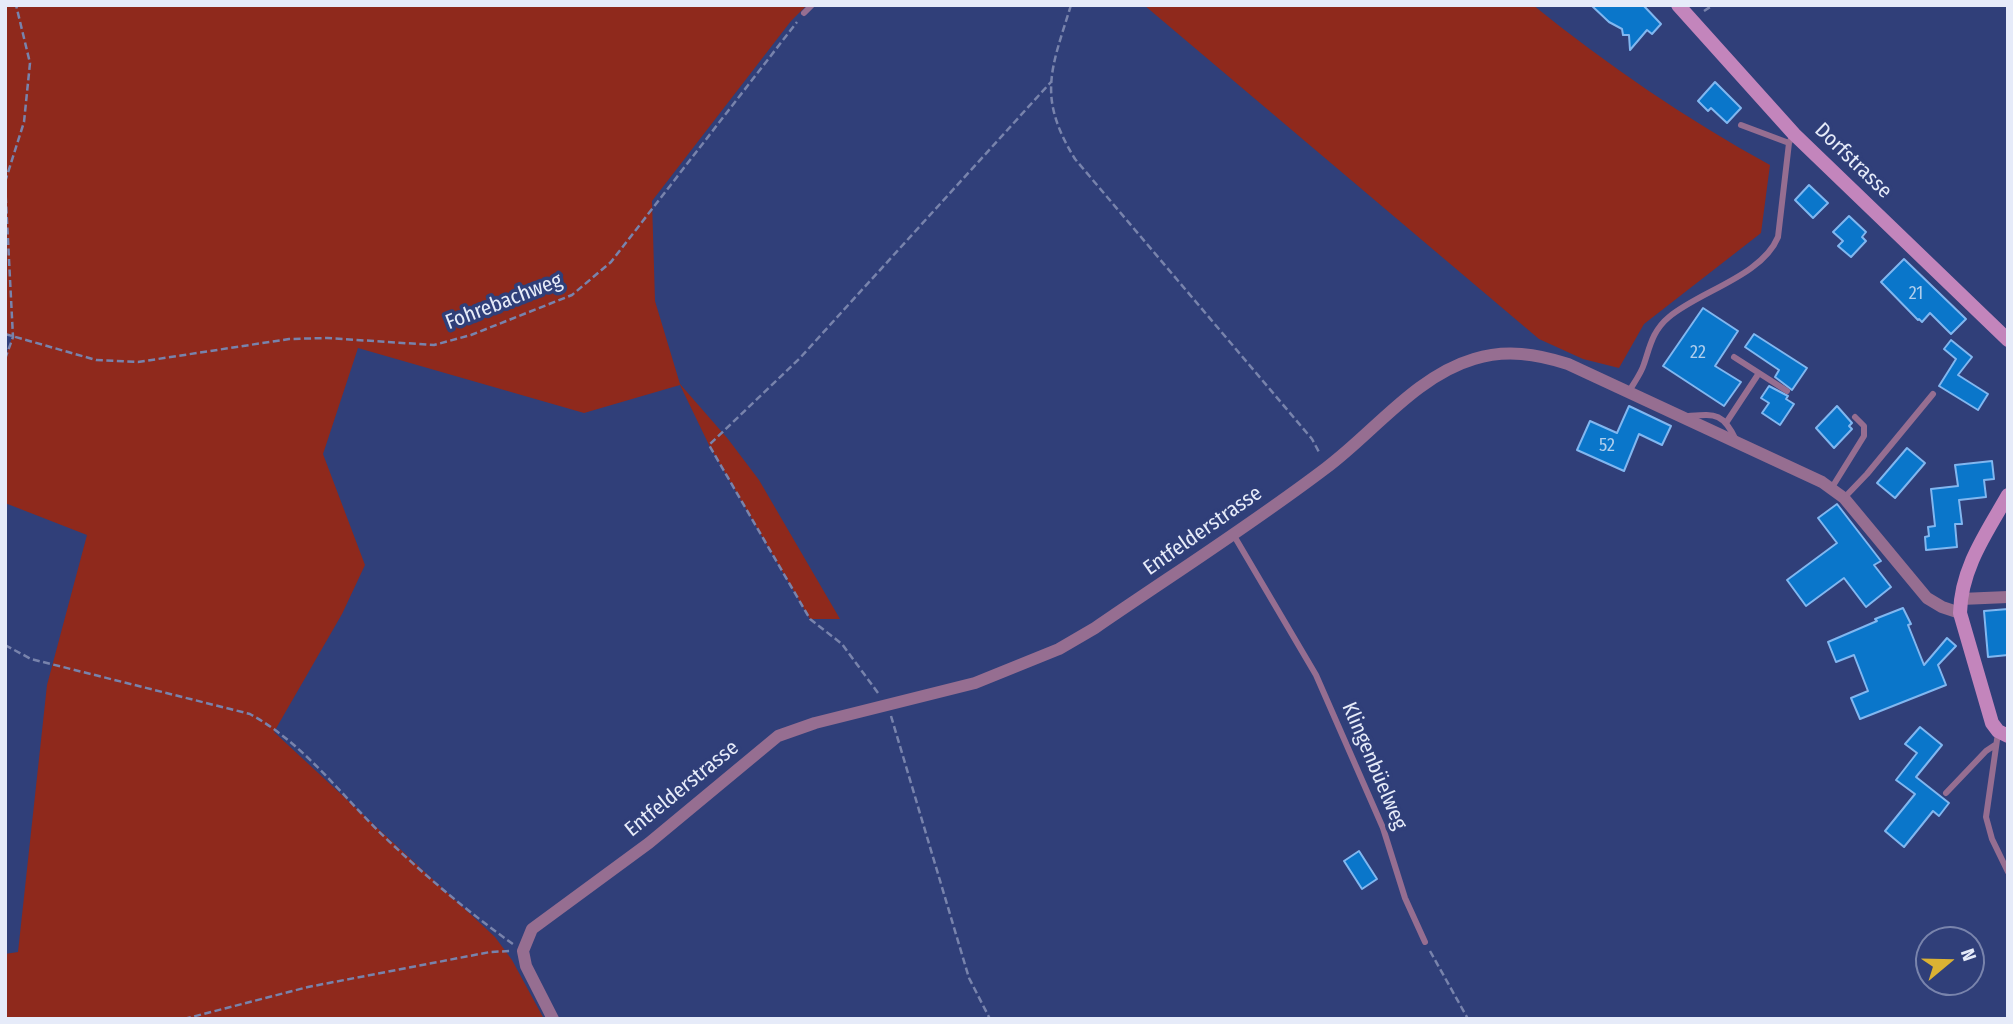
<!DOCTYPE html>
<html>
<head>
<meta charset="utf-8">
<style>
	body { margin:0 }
	#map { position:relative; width:2013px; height:1024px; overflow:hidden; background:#303f79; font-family:"Fira Sans Condensed",sans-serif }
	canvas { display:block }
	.frame { position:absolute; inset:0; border:7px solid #e6ebf9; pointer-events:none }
	.north { position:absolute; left:1915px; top:926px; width:70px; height:70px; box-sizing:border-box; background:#303f79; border:2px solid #7984ac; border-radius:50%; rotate:71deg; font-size:19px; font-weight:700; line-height:28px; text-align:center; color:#e6ebf9 }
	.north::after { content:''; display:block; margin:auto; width:24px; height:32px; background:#dbb233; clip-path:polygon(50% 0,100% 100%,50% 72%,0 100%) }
</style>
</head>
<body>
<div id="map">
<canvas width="2013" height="1024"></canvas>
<div class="frame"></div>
<div class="north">N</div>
</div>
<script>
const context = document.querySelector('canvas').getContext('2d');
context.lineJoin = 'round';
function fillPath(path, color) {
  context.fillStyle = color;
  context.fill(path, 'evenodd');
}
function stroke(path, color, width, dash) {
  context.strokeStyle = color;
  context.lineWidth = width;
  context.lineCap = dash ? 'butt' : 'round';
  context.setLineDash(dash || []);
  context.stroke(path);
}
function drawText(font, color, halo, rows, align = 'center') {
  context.font = font + ' "Fira Sans Condensed",sans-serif';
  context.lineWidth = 7;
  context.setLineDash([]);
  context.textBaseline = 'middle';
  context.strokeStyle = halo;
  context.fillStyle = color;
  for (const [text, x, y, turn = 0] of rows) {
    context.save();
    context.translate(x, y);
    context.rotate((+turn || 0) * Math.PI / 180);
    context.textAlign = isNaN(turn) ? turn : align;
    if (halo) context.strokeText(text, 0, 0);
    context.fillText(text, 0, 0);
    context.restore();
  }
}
fillPath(new Path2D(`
	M5,5h802l-16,16 -139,180 3,100 25,83 48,55 31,41 81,139h-30l-101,-174 -29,-60 -96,28 -226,-65 -35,106 42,111 -23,49 -68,118 221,205 17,23 32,59h-539v-65l13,-2 29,-267 40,-150 -82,-32v-144l7,-22 -7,-3z
	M1144,5h389c74,60 153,114 237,160l-9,68 -117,91 -25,44 -36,-9 -44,-20z`), '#8f291c');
const building = new Path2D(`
	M1591,5h52l18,19 -9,10 -5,-4 -17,20 -1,-15h-6l-1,-6 -13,-7z
	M1715,82l26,26 -14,15 -16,-15 -3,3 -10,-10z
	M1809,185l19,18 -15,15 -18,-18z
	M1849,216l17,16 -4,5 4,4 -15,16 -13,-11 5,-5 -10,-9z
	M1904,259l62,60 -15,15 -21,-21 -8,9 -3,-3 -1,1 -37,-38z
	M1703,308l35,23 -23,35 26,16 -17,24 -61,-40z
	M1754,334l53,34 -15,22 -17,-13 4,-7 -34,-23z
	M1951,340l21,17 -14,18 30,19 -10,16 -39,-24 17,-27 -12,-10z
	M1769,386l19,10 -2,3 8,5 -14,21 -18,-12 7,-10 -8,-5z
	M1629,406l42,20 -9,19 -23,-11 -15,37 -47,-21 13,-29 27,12z
	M1837,406l15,17 -3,3 3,3 -18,19 -18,-20z
	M1907,448l18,15 -30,35 -18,-15z
	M1992,461l2,18 -10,1 2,17 -27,3 3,24h-7l2,23 -31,3 -1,-13 4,-1 -1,-9 7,-1 -4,-37 27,-3 -3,-21z
	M1837,504l44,57 -7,4 17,22 -25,20 -22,-29 -38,28 -19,-26 50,-37 -19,-25z
	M1903,608l8,16 -3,1 16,40 23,-27 9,8 -18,19 8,20 -86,34 -9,-21 17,-7 -14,-36 -18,7 -8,-20 49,-21 -2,-2z
	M2008,609v46l-20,2 -4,-46z
	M1920,727l22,18 -26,32 33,26 -10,13 -6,-5 -29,36 -19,-16 30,-37 -19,-14 21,-27 -12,-9z
	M1359,851l18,28 -15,10 -18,-28z`);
fillPath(building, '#0a76ca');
stroke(building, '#81b7f0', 2);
stroke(new Path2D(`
	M1071,5c-20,65 -34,92 4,154l237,280 8,15
	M1704,11l9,-6
	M5,334l91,26 42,2 151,-23 38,-1 107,7 37,-10 101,-40 39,-33 186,-240
	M5,359l8,-22 -8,-155 19,-60 6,-59 -14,-58
	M5,645l26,14 219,55c58,32 95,87 143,131 36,34 79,70 120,99
	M878,693l-36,-49 -32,-25 -101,-174 91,-87 251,-276
	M891,716l78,262 21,41
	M1430,951l38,68
	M184,1019l124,-32 182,-35 21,-1`), '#7883ac', 2.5, [7, 3.5]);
stroke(new Path2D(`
	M804,13l8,-8
	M1741,125l48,18
	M1734,357l53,34
	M1628,393c5,-9 13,-19 16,-29 6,-18 9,-34 25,-47 31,-26 93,-41 109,-80l11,-94 4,-8
	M1687,416c28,-2 36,-4 49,24
	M1726,423l33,-50
	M1831,489l33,-53v-10l-9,-9
	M1844,498l23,-24 66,-80
	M1233,534l83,141 67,153 22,70 20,44
	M1998,733l-12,84 6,22 16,33
	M1946,793l40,-42 9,-6`), '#966e91', 6);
stroke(new Path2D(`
	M1961,599l47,-2
	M553,1019l-27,-53 -3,-15 9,-22 117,-86 129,-107 37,-13 160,-40 84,-34 36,-21c77,-53 156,-103 231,-160 47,-35 90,-92 148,-109 32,-10 63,-5 94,5l254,118 22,16 83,100 15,9 18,6`), '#966e91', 12);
stroke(new Path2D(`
	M1678,5l116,129 214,206
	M2008,495c-21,37 -47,73 -48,118l32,110 6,8 10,5`), '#c385bc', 14);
drawText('18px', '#afceed', null, [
	["21",1916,294],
	["22",1698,353],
	["52",1607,446]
]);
drawText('21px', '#e6ebf9', '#303f79', [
	["Dorfstrasse",1853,161,44],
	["Fohrebachweg",504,302,-21],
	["Entfelderstrasse",1203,531,-35],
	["Klingenbüelweg",1374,766,67],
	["Entfelderstrasse",682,789,-39]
]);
</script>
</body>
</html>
